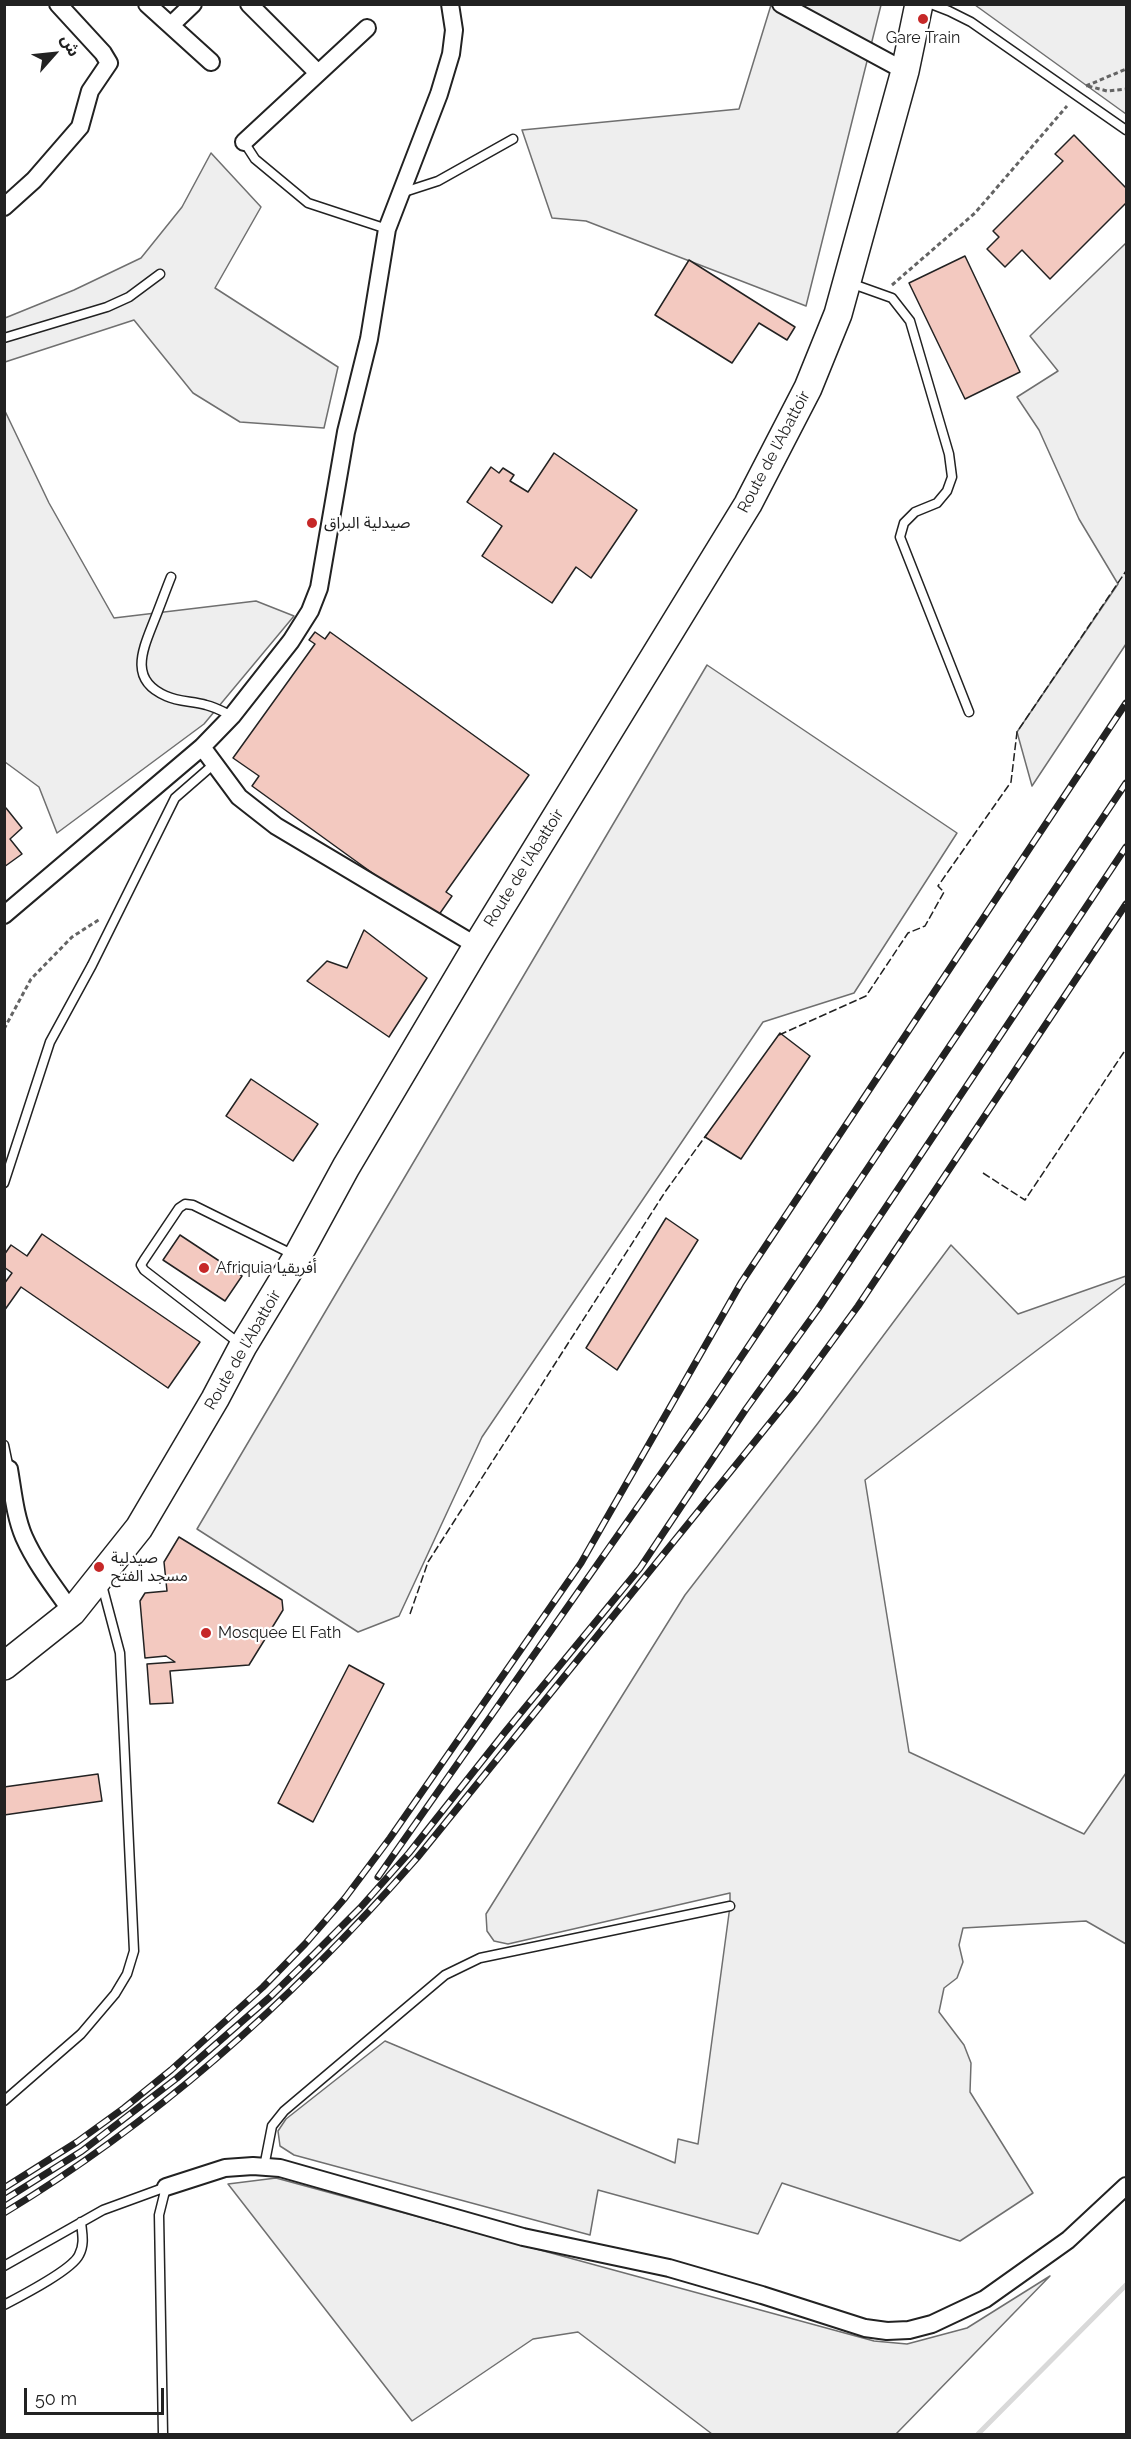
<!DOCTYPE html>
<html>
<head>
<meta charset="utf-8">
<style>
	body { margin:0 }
	#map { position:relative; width:1131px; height:2439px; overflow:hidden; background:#fff; font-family:Raleway,"Noto Sans Arabic",sans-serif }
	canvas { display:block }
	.frame { position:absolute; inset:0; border:6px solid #222; pointer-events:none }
	.north { position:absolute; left:24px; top:24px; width:60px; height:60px; -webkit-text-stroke:4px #fff; paint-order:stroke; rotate:63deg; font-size:16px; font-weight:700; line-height:24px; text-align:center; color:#222 }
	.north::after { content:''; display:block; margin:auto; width:21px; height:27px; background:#222; clip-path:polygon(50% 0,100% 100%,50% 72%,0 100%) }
	.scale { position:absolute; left:24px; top:2388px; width:140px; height:27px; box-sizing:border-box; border:3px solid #222; border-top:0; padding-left:8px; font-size:18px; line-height:21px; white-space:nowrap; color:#222; -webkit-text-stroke:4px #fff; paint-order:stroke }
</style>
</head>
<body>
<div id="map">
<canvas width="1131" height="2439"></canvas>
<div class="frame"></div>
<div class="north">ش</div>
<div class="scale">50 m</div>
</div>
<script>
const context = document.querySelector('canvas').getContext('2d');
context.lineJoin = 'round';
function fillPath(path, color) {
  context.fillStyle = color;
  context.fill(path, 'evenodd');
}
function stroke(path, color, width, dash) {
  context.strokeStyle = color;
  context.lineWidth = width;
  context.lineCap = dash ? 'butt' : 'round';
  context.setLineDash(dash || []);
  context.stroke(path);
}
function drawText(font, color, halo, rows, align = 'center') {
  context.font = font + ' Raleway,"Noto Sans Arabic",sans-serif';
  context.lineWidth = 4.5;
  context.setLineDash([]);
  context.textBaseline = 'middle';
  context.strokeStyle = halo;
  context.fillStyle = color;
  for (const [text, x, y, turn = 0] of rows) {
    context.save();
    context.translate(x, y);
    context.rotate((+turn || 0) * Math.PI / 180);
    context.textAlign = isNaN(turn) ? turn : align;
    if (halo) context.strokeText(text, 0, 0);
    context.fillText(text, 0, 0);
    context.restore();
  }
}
const green = new Path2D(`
	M771,5h110l-75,301 -220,-85 -34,-3 -30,-88 217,-21z
	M975,5h151v109z
	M211,153l50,54 -46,81 123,79 -14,61 -84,-6 -47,-29 -59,-73 -129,42v-44l69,-28 67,-32 41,-51z
	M1126,243v401l-94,142 -15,-54 101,-148 -39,-65 -40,-89 -22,-33 41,-26 -28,-35z
	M4,409l45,94 65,115 142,-17 38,15 -90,108 -147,109 -18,-46 -34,-25z
	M707,665l250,168 -103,160 -91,29 -281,415 -83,179 -41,16 -161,-103z
	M951,1245l67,69 108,-38v7l-261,197 44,272 175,82 42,-61v171l-40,-23 -123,7 -4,17 4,17 -6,16 -13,10 -5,24 25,33 7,18 -1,29 63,101 -73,48 -178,-58 -24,51 -160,-44 -8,45 -296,-80 -14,-9 -2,-15 8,-12 99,-78 290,122 3,-24 20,5 32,-238v-13l-222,51 -14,-3 -7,-10 -1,-17 199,-319 133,-172z
	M276,2178l598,163 33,3 60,-16 83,-52 -154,158h-184l-134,-102 -45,7 -121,82 -184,-237z`);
fillPath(green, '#eee');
stroke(green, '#6f6f6f', 1.5);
stroke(new Path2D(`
	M978,2434l148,-149`), '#d9d9d9', 5);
const building = new Path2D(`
	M1074,135l52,53v15l-76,76 -28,-29 -17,17 -18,-18 12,-12 -6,-6 70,-70 -8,-7z
	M965,256l55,116 -55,27 -56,-116z
	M689,260l106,67 -8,13 -28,-17 -27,40 -77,-48z
	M554,453l83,57 -46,68 -15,-11 -24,36 -70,-47 20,-30 -35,-24 24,-35 8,6 4,-5 11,7 -4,6 18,11z
	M315,632l10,7 5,-7 199,143 -83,117 6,4 -16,23 -184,-133 7,-10 -26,-18 82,-114 -6,-4z
	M6,808l16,20 -12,11 12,15 -18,13v-58z
	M364,930l63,48 -38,59 -82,-56 20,-20 20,7z
	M780,1033l30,23 -69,103 -36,-22z
	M251,1079l67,45 -25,37 -67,-45z
	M666,1218l32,22 -81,130 -31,-22z
	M42,1234l158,108 -32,46 -147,-101 -17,24v-27l8,-11 -8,-6v-12l7,-10 16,11z
	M180,1235l62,41 -17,25 -62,-41z
	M179,1537l103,63 1,10 -34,55 -79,6 3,32 -23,1 -3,-40 28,-2 -9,-6 -21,2 -5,-57 5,-8 22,-2 -3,-29z
	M349,1665l35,19 -71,138 -35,-19z
	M98,1774l4,27 -98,14v-28z`);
fillPath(building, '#f3c9c0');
stroke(building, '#222', 1.5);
const service = new Path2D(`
	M931,4l18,7 22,11 155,108
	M244,142l11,17 53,44 79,26
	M401,193l37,-12 75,-42
	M850,283l42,15 18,23 39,133 3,23 -5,14 -10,12 -22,9 -11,11 -4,14 69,175
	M4,338l103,-31 22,-10 31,-23
	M171,577c-6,15 -11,29 -17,44 -11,28 -26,59 12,75 13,6 27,5 40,9 9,2 18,7 26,11
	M4,1183l46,-141 42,-77 83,-167 39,-34
	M240,1344l-96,-74 -3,-5 3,-5 35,-52 6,-4 8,1 101,50
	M4,1445l5,24
	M4,2101l77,-67 34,-40 12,-20 7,-23 -14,-298 -18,-68
	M264,2167l8,-41 12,-15 161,-136 35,-17 250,-52
	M4,2266l99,-56 63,-23
	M4,2305c17,-9 68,-35 75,-50 6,-11 3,-22 2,-33
	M163,2434l-4,-219 7,-28`);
const minor = new Path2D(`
	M147,4l64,58
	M249,4l69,69
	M781,4l124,67
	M171,25l22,-21
	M244,142l123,-114
	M4,207l30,-27 46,-53 10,-36 19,-28 -6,-10 -45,-49
	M202,747l37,50 37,29 201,120
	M4,915l198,-168 30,-31 59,-75 19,-30 9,-23 27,-156 23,-93 18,-110 52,-135 12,-40 3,-24 -4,-26
	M4,1471l5,-2c4,23 6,47 15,68 12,27 31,51 48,75
	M166,2187l59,-19 28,-2 27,2 243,69 146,31 93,27 103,33 22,3 22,-1 23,-6 53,-25 83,-59 58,-54`);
const primary = new Path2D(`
	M4,1666l68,-54 67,-84 76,-129 28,-53 54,-89 49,-90 131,-221 271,-442 60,-116 30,-74 67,-243 14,-67`);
stroke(service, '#222', 11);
stroke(minor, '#222', 20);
stroke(primary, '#222', 30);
stroke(new Path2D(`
	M1086,86l40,-17
	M1088,86l19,5 19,-2
	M892,285l83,-72 92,-107
	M4,1029l27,-50 41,-42 28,-18`), '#646464', 3, [4.5, 3]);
stroke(service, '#fff', 8);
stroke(minor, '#fff', 16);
stroke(primary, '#fff', 27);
const rail = new Path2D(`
	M378,1877l327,-466 421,-628
	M4,2188l73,-46 47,-34 47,-38 92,-83 42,-43 40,-46 45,-60 191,-275 160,-280 385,-580
	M4,2200l78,-49 95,-73 93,-81 43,-42 47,-47 49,-55 96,-121 135,-164 106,-159 72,-100 308,-462
	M4,2213c156,-94 293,-218 413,-355l378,-466 63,-86 268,-402`);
stroke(rail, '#222', 7);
stroke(rail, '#fff', 4.5, [14]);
stroke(new Path2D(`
	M779,1035l87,-39 42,-63 17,-7 19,-34 -6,-6 73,-104 6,-50 109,-161
	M983,1173l42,27 101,-151
	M410,1614l18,-52 237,-370 42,-58`), '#222', 1.5, [8, 3]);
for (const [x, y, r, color] of [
	[923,19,6,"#c62828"],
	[312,523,6,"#c62828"],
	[204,1268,6,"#c62828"],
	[99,1567,6,"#c62828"],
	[206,1633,6,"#c62828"]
]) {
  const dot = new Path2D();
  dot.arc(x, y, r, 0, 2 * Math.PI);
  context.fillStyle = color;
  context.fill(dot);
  stroke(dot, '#fff', 2);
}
drawText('16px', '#222', '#fff', [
	["Gare Train",923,38,"center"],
	["صيدلية البراق",324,523],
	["Afriquia أفريقيا",216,1268],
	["صيدلية",111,1558],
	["مسجد الفتح",111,1576],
	["Mosquee El Fath",218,1633]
], 'left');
drawText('16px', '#222', '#fff', [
	["Route de l’Abattoir",774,452,-62],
	["Route de l’Abattoir",524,868,-58],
	["Route de l’Abattoir",243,1350,-60]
]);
</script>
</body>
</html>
